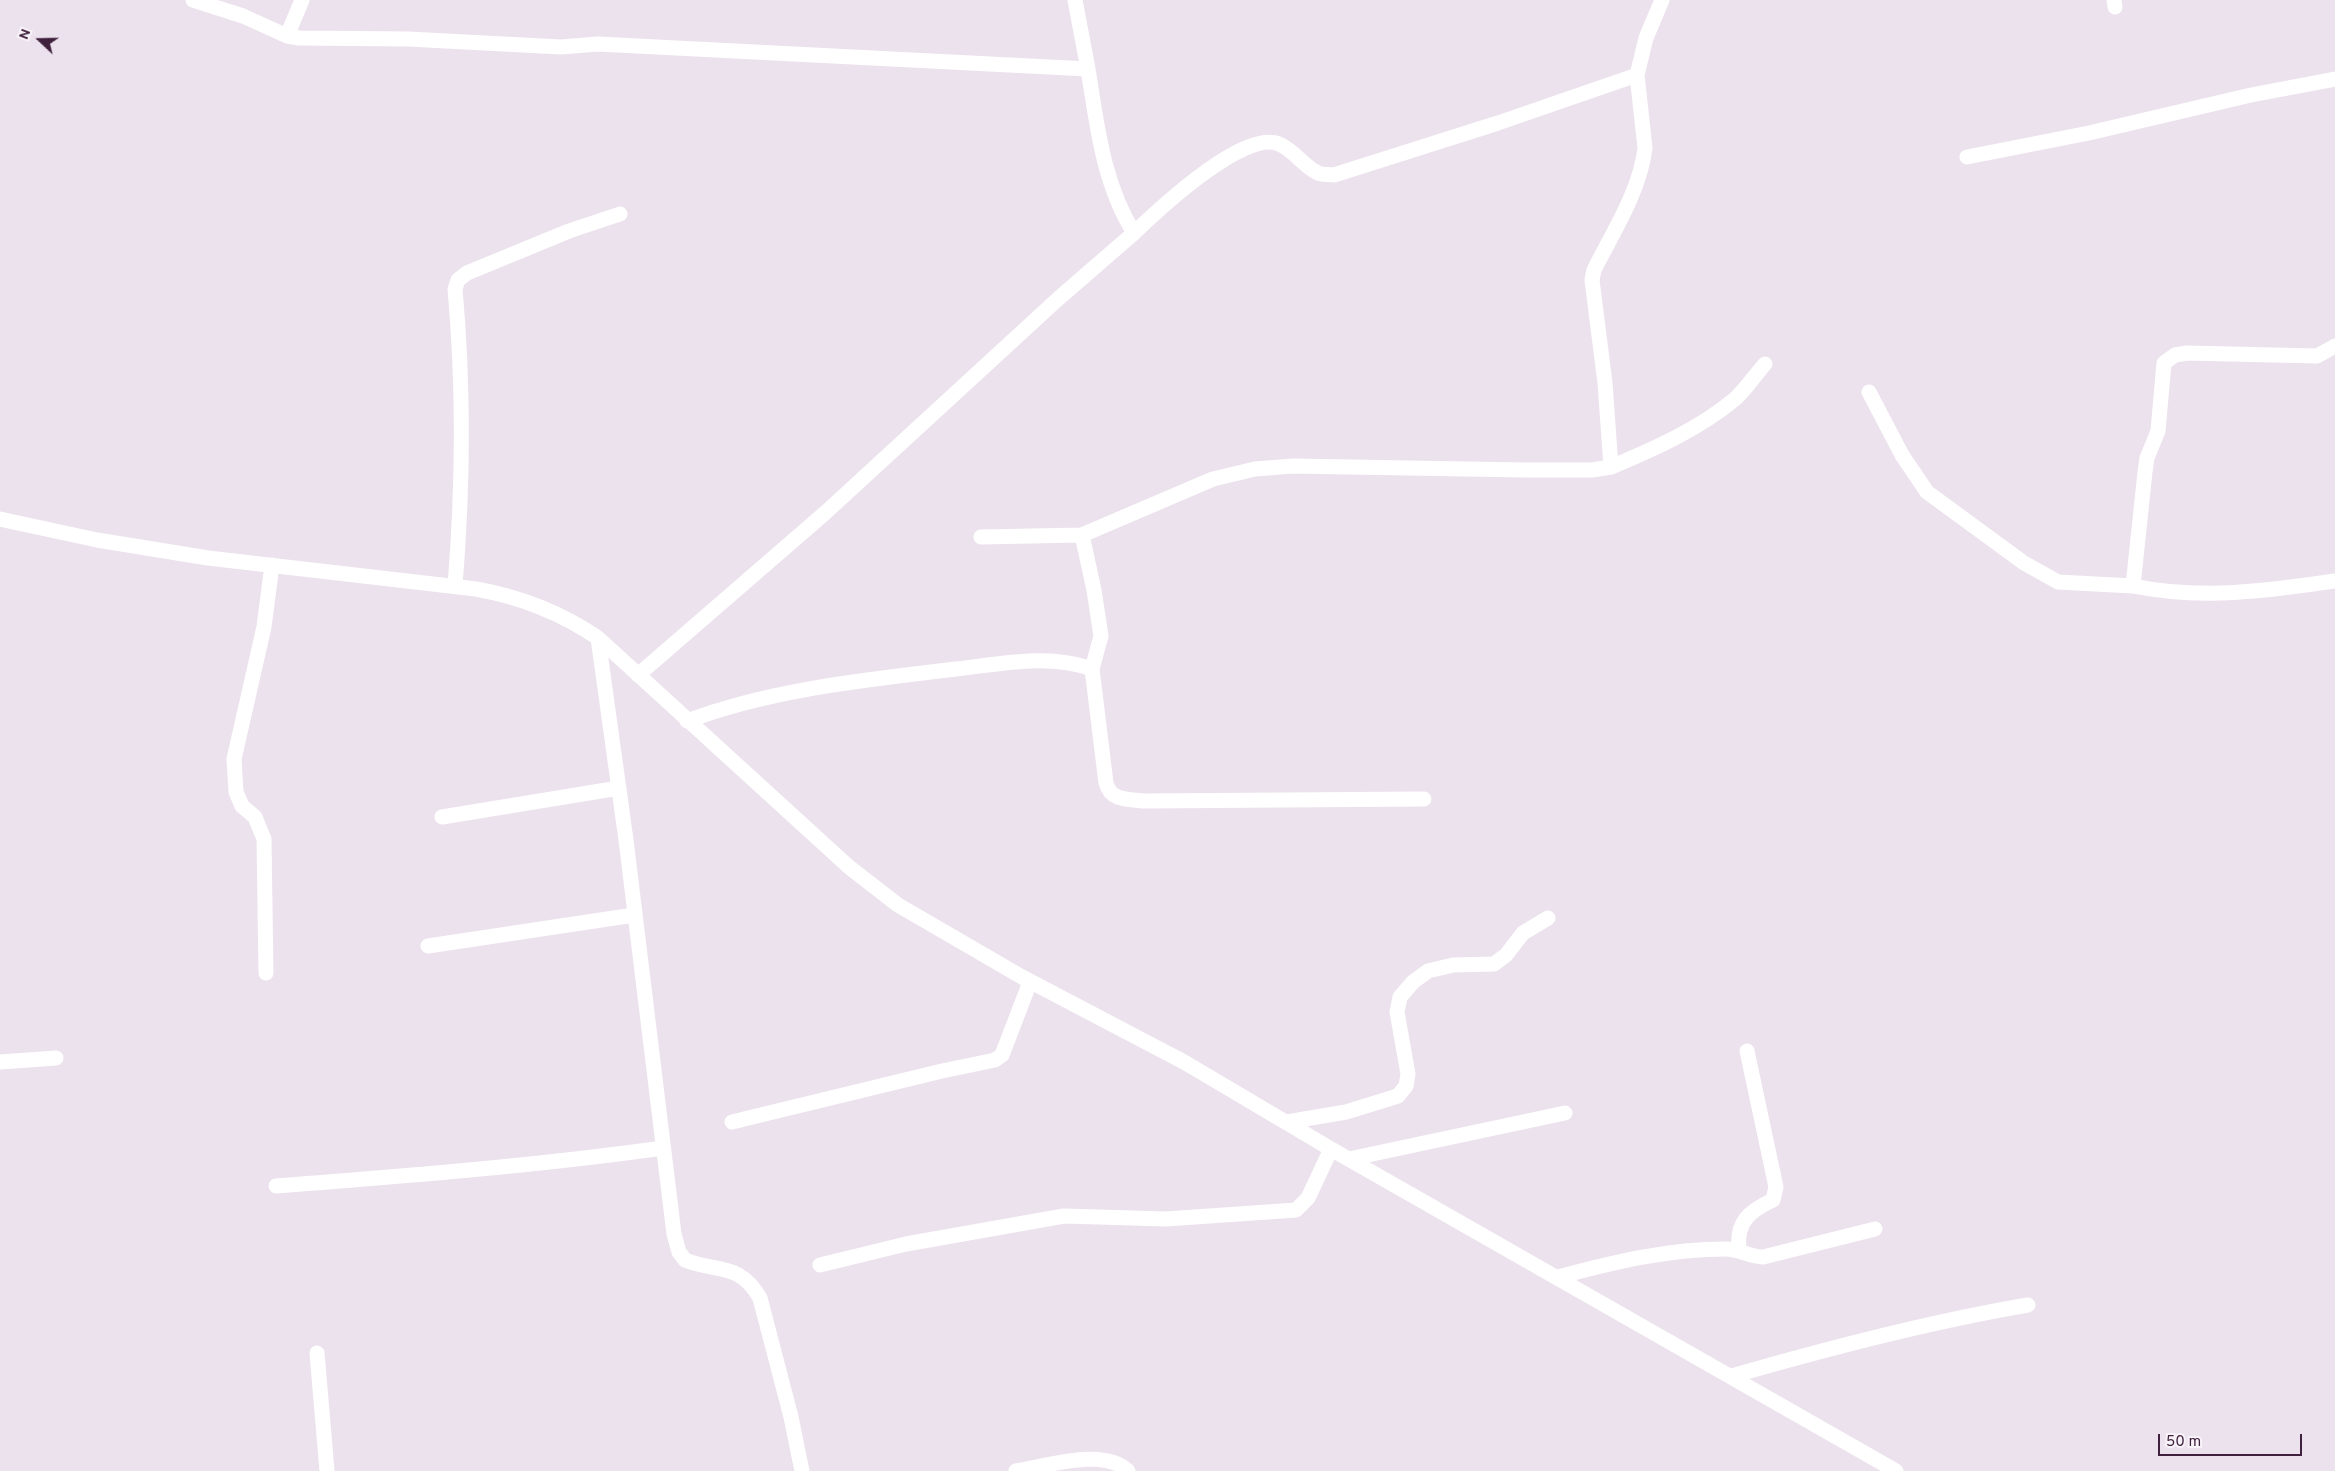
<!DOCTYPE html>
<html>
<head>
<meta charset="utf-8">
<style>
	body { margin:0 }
	#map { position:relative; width:2335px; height:1471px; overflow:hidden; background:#ece2ed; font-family:Overpass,sans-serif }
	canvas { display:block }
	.north { position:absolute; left:15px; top:15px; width:50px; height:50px; -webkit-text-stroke:4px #f8f3f9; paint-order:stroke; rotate:291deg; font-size:14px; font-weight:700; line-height:20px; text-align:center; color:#3f213d }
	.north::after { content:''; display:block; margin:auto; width:18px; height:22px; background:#3f213d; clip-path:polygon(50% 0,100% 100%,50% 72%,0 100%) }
	.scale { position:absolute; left:2158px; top:1434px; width:144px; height:22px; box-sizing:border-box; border:2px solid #3f213d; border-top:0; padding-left:6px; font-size:15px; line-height:18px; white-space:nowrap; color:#3f213d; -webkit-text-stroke:4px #f8f3f9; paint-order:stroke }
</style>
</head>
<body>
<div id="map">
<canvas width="2335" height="1471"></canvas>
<div class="north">N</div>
<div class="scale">50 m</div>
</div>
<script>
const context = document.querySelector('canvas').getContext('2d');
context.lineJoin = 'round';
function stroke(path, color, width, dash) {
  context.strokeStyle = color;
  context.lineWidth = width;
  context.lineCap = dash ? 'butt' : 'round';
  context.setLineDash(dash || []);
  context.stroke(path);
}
stroke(new Path2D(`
	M193,0l50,16 44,20 12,2 109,1 153,8 37,-3 490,25c9,56 15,115 46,164 24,-23 110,-104 145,-89 15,6 25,23 39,29 4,2 11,1 16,2l164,-52 139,-48
	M1075,0l13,69
	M2114,0l1,7
	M287,36l15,-36
	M1967,157l122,-24 162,-38 84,-16
	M2335,346l-18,10 -130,-3 -12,2 -11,8 -6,68 -11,27 -2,14 -12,114c68,14 134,5 202,-5
	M1869,392l33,63 25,37 97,71 34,19 75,4
	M1611,467c43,-18 88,-38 124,-68 11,-10 20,-24 30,-35
	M0,519l97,21 111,18 268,31c45,8 84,23 122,49l251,229 49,38 124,72 162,85 147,87 565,322
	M981,537l101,-2
	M455,586c8,-99 9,-198 0,-297l3,-9 9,-7 102,-42 51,-17
	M598,638l28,202 48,394 5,18 6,8c33,13 54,2 75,38l31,119 11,54
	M1092,669l14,114c5,18 21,16 38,18l280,-2
	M638,675l187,-162 234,-215 75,-65
	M687,721c85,-32 179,-41 269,-52 44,-5 93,-16 136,0l9,-33 -7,-46 -12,-55 131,-56 42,-10 38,-3 231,4h68l19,-3 -6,-84 -13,-103 2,-10c19,-38 46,-79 51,-122l-8,-73 9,-37 16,-38
	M442,817l177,-29
	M428,946l206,-31
	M266,973l-2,-134 -9,-22 -13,-11 -6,-14 -2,-33 30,-132 8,-62
	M0,1062l56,-4
	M732,1122l210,-51 53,-11 7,-5 28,-73
	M1287,1122l59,-10 52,-16 8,-10 2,-12 -11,-62 3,-15 13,-15 15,-11 25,-6 41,-1 12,-9 17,-22 25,-15
	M1349,1159l216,-46
	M276,1186c129,-10 258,-20 387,-38
	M1739,1250c-3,-28 10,-39 34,-50l3,-13 -29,-136
	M820,1265l86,-21 158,-28 102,3 130,-9 12,-12 23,-49
	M1558,1277c56,-15 110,-28 168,-28 13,0 24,8 37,8l112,-28
	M317,1353l10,118
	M1732,1376c97,-28 196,-54 296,-71
	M1016,1471c31,-5 88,-24 112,0`), '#fff', 15);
</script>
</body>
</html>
